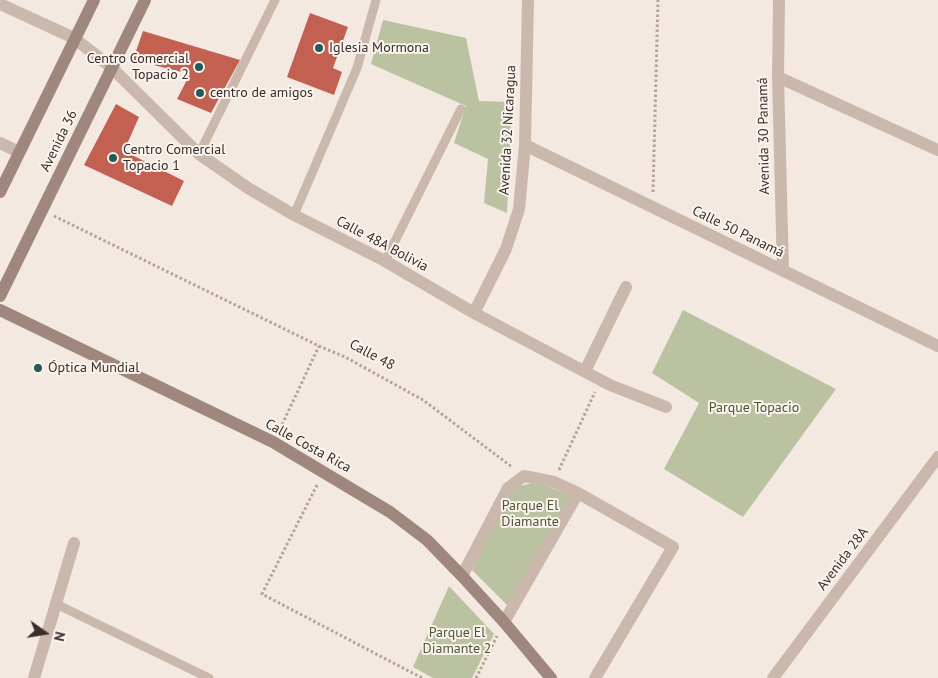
<!DOCTYPE html>
<html>
<head>
<meta charset="utf-8">
<style>
	body { margin:0 }
	#map { position:relative; width:938px; height:678px; overflow:hidden; background:#f3e9e1; font-family:"PT Sans",sans-serif }
	canvas { display:block }
	.north { position:absolute; left:20px; top:608px; width:50px; height:50px; -webkit-text-stroke:4px #faf3ee; paint-order:stroke; rotate:103deg; font-size:14px; font-weight:700; line-height:20px; text-align:center; color:#3a2e2b }
	.north::after { content:''; display:block; margin:auto; width:18px; height:22px; background:#3a2e2b; clip-path:polygon(50% 0,100% 100%,50% 72%,0 100%) }
</style>
</head>
<body>
<div id="map">
<canvas width="938" height="678"></canvas>
<div class="north">N</div>
</div>
<script>
const context = document.querySelector('canvas').getContext('2d');
context.lineJoin = 'round';
function fillPath(path, color) {
  context.fillStyle = color;
  context.fill(path, 'evenodd');
}
function stroke(path, color, width, dash) {
  context.strokeStyle = color;
  context.lineWidth = width;
  context.lineCap = dash ? 'butt' : 'round';
  context.setLineDash(dash || []);
  context.stroke(path);
}
function drawText(font, color, halo, rows, align = 'center') {
  context.font = font + ' "PT Sans",sans-serif';
  context.lineWidth = 4;
  context.setLineDash([]);
  context.textBaseline = 'middle';
  context.strokeStyle = halo;
  context.fillStyle = color;
  for (const [text, x, y, turn = 0] of rows) {
    context.save();
    context.translate(x, y);
    context.rotate((+turn || 0) * Math.PI / 180);
    context.textAlign = isNaN(turn) ? turn : align;
    if (halo) context.strokeText(text, 0, 0);
    context.fillText(text, 0, 0);
    context.restore();
  }
}
fillPath(new Path2D(`
	M383,20l83,18 13,63 33,1 -5,111 -23,-10 4,-44 -34,-16 12,-37 -95,-42z
	M683,310l153,79 -93,128 -79,-48 35,-66 -47,-30z
	M537,482l34,14 -63,110 -36,-36 38,-76 10,-8z
	M449,586l45,48 -22,44h-39l-20,-11z`), '#bbc2a1');
fillPath(new Path2D(`
	M310,13l38,14 -15,41 9,4 -8,23 -47,-18z
	M143,31l97,29 -29,53 -34,-14 13,-25 -57,-14z
	M116,104l23,13 -15,34 60,30 -12,25 -88,-41z`), '#c26051');
stroke(new Path2D(`
	M653,192l5,-192
	M54,216l265,130 26,11 78,43 89,67
	M280,429l39,-83
	M559,470l36,-78
	M317,485l-55,109 160,84
	M476,678l21,-42`), '#b7a297', 3, [2.5, 2.5]);
stroke(new Path2D(`
	M199,154l76,-154
	M294,215l63,-147 19,-68
	M385,261l76,-152
	M56,604l153,74`), '#cbb8ad', 9);
stroke(new Path2D(`
	M779,0l-1,77 5,194
	M0,4l74,34 38,30 87,86 49,34 46,27 91,46 89,52 136,72 56,22
	M778,77l160,73
	M0,143l19,9
	M525,145l413,201
	M474,313l32,-64 13,-40 6,-64 3,-145
	M585,371l41,-84
	M462,576l46,-88 16,-12 30,6 24,11 95,54 -78,131
	M504,622l74,-129
	M34,678l40,-135
	M773,678l165,-221`), '#cbb8ad', 12);
stroke(new Path2D(`
	M0,192l94,-192
	M0,296l145,-296
	M0,310l273,132 117,70 37,28 35,36 42,46 47,56`), '#9f877e', 12);
for (const [x, y, r, color] of [
	[319,48,5,"#225a58"],
	[199,67,5,"#225a58"],
	[200,93,5,"#225a58"],
	[113,158,5,"#225a58"],
	[38,368,5,"#225a58"]
]) {
  const dot = new Path2D();
  dot.arc(x, y, r, 0, 2 * Math.PI);
  context.fillStyle = color;
  context.fill(dot);
  stroke(dot, '#faf3ee', 2);
}
drawText('14px', '#3a2e2b', '#faf3ee', [
	["Iglesia Mormona",329,48],
	["Centro Comercial",189,59,"right"],
	["Topacio 2",189,75,"right"],
	["centro de amigos",210,93],
	["Centro Comercial",123,150],
	["Topacio 1",123,166],
	["Óptica Mundial",48,368]
], 'left');
drawText('14px', '#3a2e2b', '#faf3ee', [
	["Avenida 32 Nicaragua",508,130,-87],
	["Avenida 30 Panamá",764,136,-91],
	["Avenida 36",59,141,-64],
	["Calle 50 Panamá",738,232,26],
	["Calle 48A Bolivia",382,244,28],
	["Calle 48",372,355,28],
	["Calle Costa Rica",308,446,29],
	["Avenida 28A",843,559,-53]
]);
drawText('14px', '#4d5730', '#faf3ee', [
	["Parque Topacio",754,408],
	["Parque El",530,506],
	["Diamante",530,522],
	["Parque El",457,633],
	["Diamante 2",457,649]
]);
</script>
</body>
</html>
